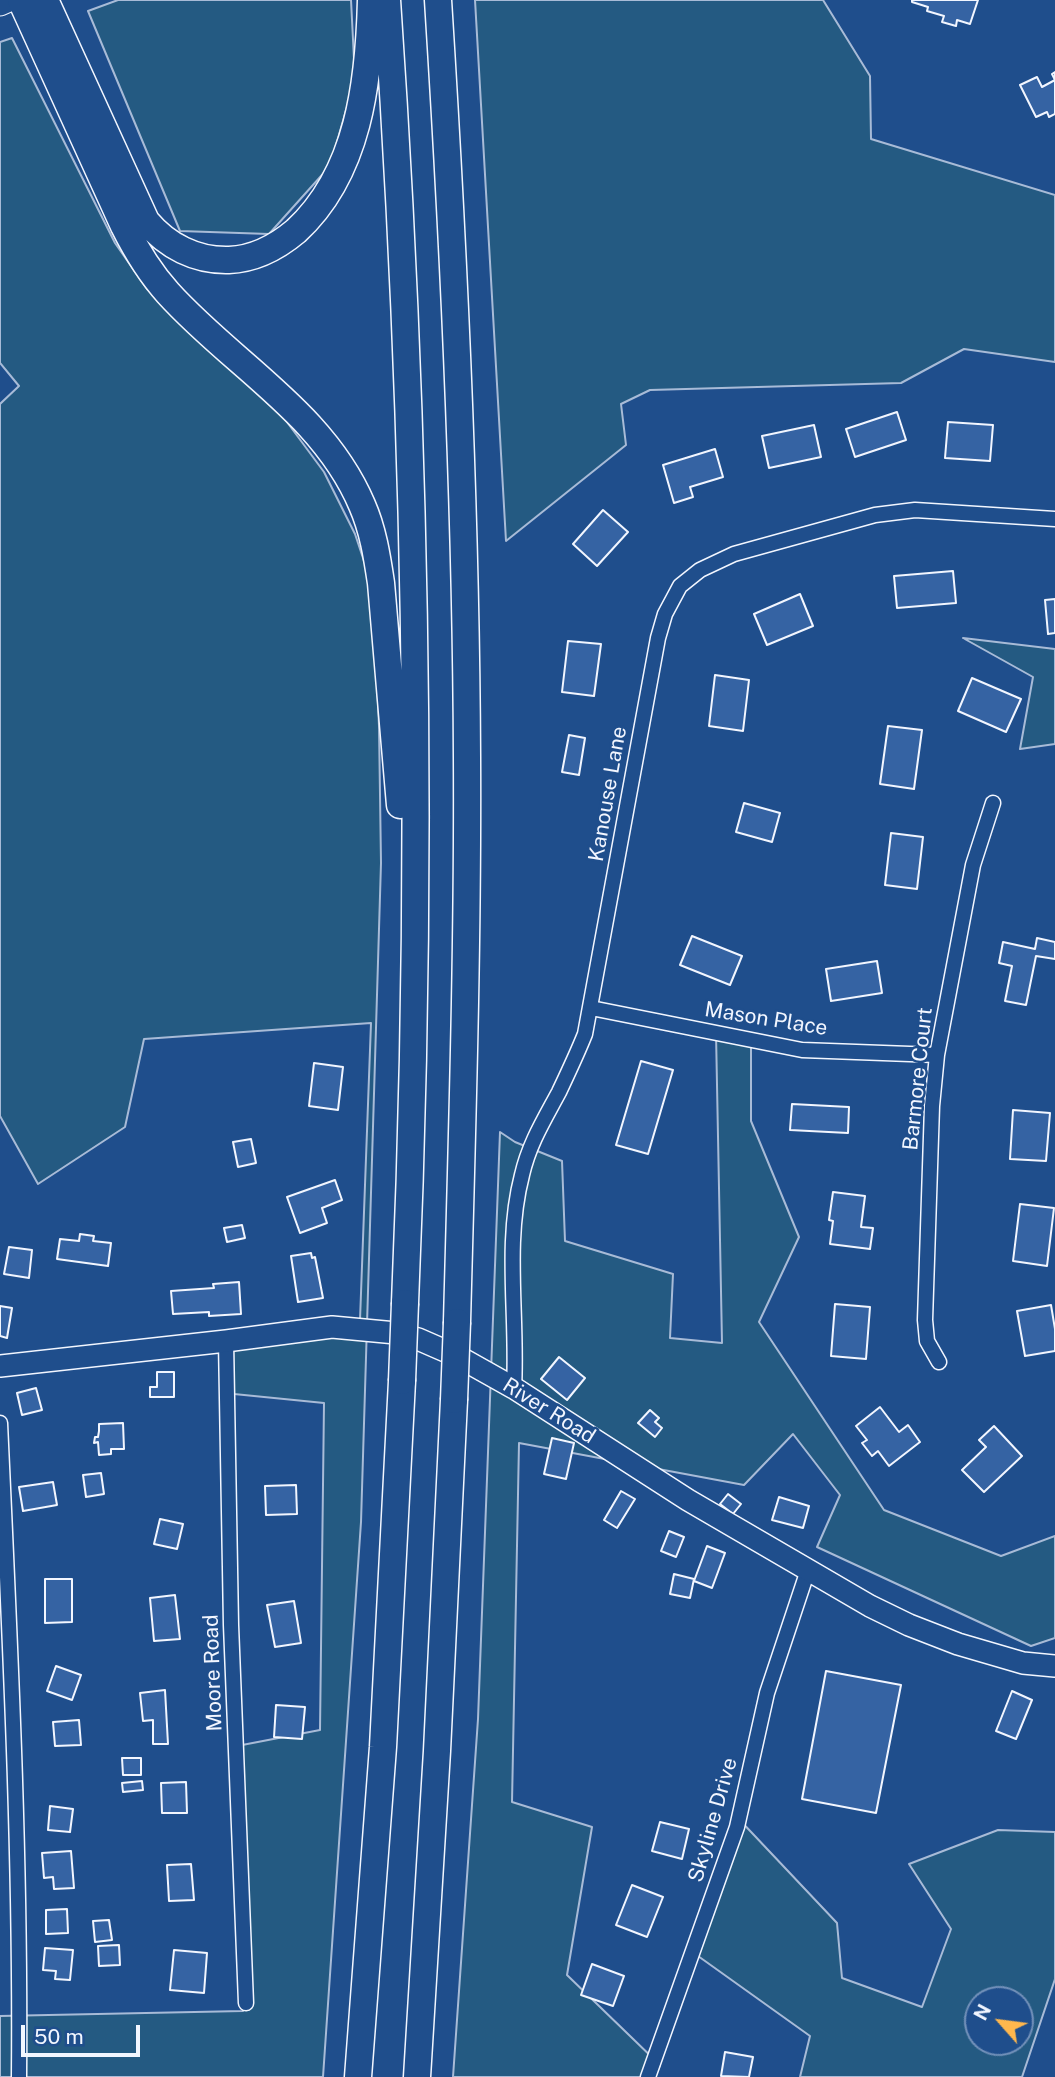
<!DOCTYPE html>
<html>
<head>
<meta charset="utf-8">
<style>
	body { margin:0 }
	#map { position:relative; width:1055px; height:2077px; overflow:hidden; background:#1f4e8c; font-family:"Public Sans",sans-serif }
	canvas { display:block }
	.north { position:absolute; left:964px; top:1986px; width:70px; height:70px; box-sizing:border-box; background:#1f4e8c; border:2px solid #7391ba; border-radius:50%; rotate:298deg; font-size:19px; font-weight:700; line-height:28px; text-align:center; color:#f2f6ff }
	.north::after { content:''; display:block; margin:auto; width:24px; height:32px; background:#ffb74d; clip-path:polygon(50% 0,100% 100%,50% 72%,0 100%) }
	.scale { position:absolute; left:21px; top:2025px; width:119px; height:32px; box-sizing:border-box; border:4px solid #f2f6ff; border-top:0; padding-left:9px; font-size:21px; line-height:24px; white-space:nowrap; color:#f2f6ff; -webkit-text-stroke:5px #1f4e8c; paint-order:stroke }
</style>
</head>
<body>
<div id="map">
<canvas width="1055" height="2077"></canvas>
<div class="north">N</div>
<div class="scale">50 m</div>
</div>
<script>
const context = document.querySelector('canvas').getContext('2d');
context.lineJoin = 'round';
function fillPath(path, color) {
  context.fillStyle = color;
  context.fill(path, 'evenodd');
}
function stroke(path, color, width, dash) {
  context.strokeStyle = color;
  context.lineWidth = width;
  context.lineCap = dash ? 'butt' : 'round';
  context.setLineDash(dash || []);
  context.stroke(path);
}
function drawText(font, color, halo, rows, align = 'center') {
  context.font = font + ' "Public Sans",sans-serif';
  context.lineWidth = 5;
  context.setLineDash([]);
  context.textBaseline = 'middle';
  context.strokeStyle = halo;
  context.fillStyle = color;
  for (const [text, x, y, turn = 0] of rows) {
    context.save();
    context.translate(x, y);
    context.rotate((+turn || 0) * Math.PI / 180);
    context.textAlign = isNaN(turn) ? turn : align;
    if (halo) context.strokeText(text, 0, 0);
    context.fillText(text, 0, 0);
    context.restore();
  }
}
const green = new Path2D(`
	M118,0h233l4,79 -25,87 -61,68 -89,-3 -92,-220z
	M475,0h348l47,76 1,63 184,56v167l-91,-13 -63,34 -251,7 -29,14 5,41 -120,96z
	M12,38l103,205 32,46 137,129 40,54 31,62 18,54 6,138 2,137 -20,659 -38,555h-323v-61l243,-5 -6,-265 83,-16 4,-327 -90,-9 -4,-60 130,-14 11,-297 -227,16 -19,88 -87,57 -38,-68v-712l19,-18 -19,-23v-321z
	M963,638l92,11v95l-35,5 13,-72z
	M716,1033l35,3v85l48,116 -40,85 125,188 117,46 54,-20v102l-24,8 -214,-99 23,-52 -47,-61 -49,51 -225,-42 -7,359 80,25 -25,148 93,90 -5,12h-202l25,-358 22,-587 15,10 47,19 3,80 108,33 -3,64 52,5z
	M736,1816l101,107 5,55 80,29 29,-78 -42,-65 89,-34 57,2v147l-33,98h-222l10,-41 -112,-80zM978,2000h42v42h-42z`);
fillPath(green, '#245a82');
stroke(green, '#a8bbd7', 2);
const building = new Path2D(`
	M912,0h66l-8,24 -13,-4 -1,6 -14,-4 2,-6 -17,-5 1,-4 -16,-5z
	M1055,72v42l-6,3 -2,-5 -11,5 -16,-32 17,-8 5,10 13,-7 -3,-6z
	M897,412l9,28 -51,17 -9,-28z
	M948,422l45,3 -3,36 -45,-3z
	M814,425l7,32 -52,11 -7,-32z
	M715,449l8,28 -33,10 3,10 -19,6 -11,-38z
	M603,510l25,22 -31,34 -24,-22z
	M953,571l3,32 -59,5 -3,-32z
	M800,594l13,32 -46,19 -13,-31z
	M1055,599v34l-7,1 -3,-34z
	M568,641l33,3 -7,52 -32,-4z
	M715,675l34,5 -6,51 -34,-5z
	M972,678l49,21 -15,33 -48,-21z
	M888,726l34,4 -8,59 -34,-5z
	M569,735l16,3 -6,37 -17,-3z
	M744,803l36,10 -8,29 -36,-10z
	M891,833l32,4 -6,52 -32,-4z
	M692,936l50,20 -12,29 -50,-20z
	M1037,938l18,4v17l-19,-3 -10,49 -21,-4 7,-35 -13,-3 4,-21 32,7z
	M877,961l5,32 -51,8 -5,-32z
	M641,1061l32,9 -25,84 -32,-9z
	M314,1063l29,4 -5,43 -29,-4z
	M792,1104l57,3 -1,26 -58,-3z
	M1013,1110l37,3 -4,48 -36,-2z
	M251,1139l5,24 -18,4 -5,-25z
	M335,1180l7,20 -20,8 5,15 -27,10 -13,-36z
	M833,1192l32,4 -4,31 12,1 -3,21 -40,-5 3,-23 -4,-1z
	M1020,1204l34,4 -7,58 -34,-5z
	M242,1225l3,13 -18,4 -3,-14z
	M80,1234l14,2 -1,5 18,2 -3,23 -51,-7 3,-20 19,2z
	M9,1247l23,3 -3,28 -25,-4z
	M311,1253l1,5 3,-1 8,41 -25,4 -7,-46z
	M239,1282l2,32 -32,2v-4l-36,2 -2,-23 43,-3 -1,-4z
	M835,1304l35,3 -4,52 -35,-3z
	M1051,1305l4,24v22l-30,5 -8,-45z
	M0,1306l12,2 -5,30 -7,-2z
	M559,1357l26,21 -18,22 -26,-21z
	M157,1372h17v25h-24v-10h7z
	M36,1388l6,22 -20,5 -5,-22z
	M880,1407l19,25 9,-7 12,17 -31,24 -11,-15 -6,5 -10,-13 5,-3 -11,-14z
	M650,1410l9,8 -4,4 7,6 -7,9 -17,-14z
	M123,1423l1,26h-13v5l-12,1 -1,-13 -4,1 1,-6h3l1,-6v-7z
	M994,1426l28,30 -38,36 -22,-22 24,-23 -7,-7z
	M552,1438l22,5 -8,36 -22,-5z
	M101,1473l3,21 -18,3 -3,-22z
	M53,1482l4,23 -34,6 -4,-24z
	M296,1485l1,29 -31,1 -1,-29z
	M621,1491l14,8 -18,29 -13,-8z
	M728,1494l13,10 -8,10 -13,-10z
	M779,1497l30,9 -6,22 -31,-8z
	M160,1519l23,5 -6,25 -23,-5z
	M669,1531l15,6 -8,20 -15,-6z
	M707,1546l18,7 -13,35 -18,-7z
	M674,1574l20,5 -4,19 -20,-4z
	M45,1579h27v43l-27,1z
	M175,1595l5,44 -26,2 -4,-43z
	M294,1601l7,42 -26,4 -8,-42z
	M56,1666l25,9 -9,25 -25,-9z
	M826,1671l75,14 -25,128 -74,-14z
	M165,1690l3,54h-15v-24l-10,1 -3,-28z
	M1012,1691l20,9 -16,39 -20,-8z
	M276,1705l29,2 -3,32 -28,-2z
	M79,1720l2,25 -26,1 -2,-24z
	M122,1758h19v17h-18z
	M142,1781l1,9 -20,2 -1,-9z
	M186,1782l1,31h-25l-1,-30z
	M50,1806l23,3 -3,23 -22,-2z
	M660,1822l29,7 -7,30 -30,-8z
	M71,1851l3,37 -20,1 -1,-12 -9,1 -2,-25z
	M191,1864l3,36 -25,1 -2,-36z
	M632,1885l31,12 -16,40 -31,-12z
	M67,1909l1,24 -22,1v-24z
	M109,1920l3,20 -17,2 -2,-21z
	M119,1945l1,20 -21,1 -1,-20z
	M45,1948l28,2 -3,30 -15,-1 1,-8 -13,-1z
	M174,1950l33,3 -3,40 -34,-3z
	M592,1964l32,12 -11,30 -32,-11z
	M725,2052l28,5 -4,20 -28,-1z`);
fillPath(building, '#3563a3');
stroke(building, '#f2f6ff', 2);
const street = new Path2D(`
	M591,1008l211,42 135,5
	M226,1341l5,284 15,378
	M939,1362l-12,-21 -2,-21 7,-214 5,-51 36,-190 20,-62
	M514,1388c4,-71 -10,-144 8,-213 7,-31 22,-55 37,-83 9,-19 18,-38 26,-58l73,-396 7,-24 15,-28 20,-16 34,-16 141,-39 40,-5 140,9
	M0,1423c10,218 21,436 19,654
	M648,2077l89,-250 30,-134 41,-123`);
const secondary = new Path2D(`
	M0,1366l226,-25 106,-14 64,6 22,6 39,17 57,32 174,112 182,106 39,19 49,19 65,19 32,3`);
const primary = new Path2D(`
	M0,4l9,-4`);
const highway = new Path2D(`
	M21,0l103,226c12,24 26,47 44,67 65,72 155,120 194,212 11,25 15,51 19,78l19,222
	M45,0l101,221c21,25 50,40 83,39 25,-1 48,-13 67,-29 63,-58 73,-150 75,-231
	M387,0c30,434 37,868 18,1303
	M438,0c16,252 28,504 29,757 1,188 -5,377 -10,565
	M358,2077l25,-330 19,-366
	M417,2077l20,-326 17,-351`);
stroke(street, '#f2f6ff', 17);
stroke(secondary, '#f2f6ff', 24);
stroke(primary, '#f2f6ff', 25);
stroke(highway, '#f2f6ff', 29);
stroke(street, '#1f4e8c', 14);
stroke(secondary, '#1f4e8c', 21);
stroke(primary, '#1f4e8c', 23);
stroke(highway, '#1f4e8c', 26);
const highwayBridge = new Path2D(`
	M402,1381l3,-78
	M454,1400l3,-78`);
stroke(highwayBridge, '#f2f6ff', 29, []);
stroke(highwayBridge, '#1f4e8c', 26);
drawText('21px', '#f2f6ff', '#1f4e8c', [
	["Kanouse Lane",608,794,-80],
	["Mason Place",766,1019,9],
	["Barmore Court",918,1079,-84],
	["River Road",549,1411,32],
	["Moore Road",213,1673,-92],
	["Skyline Drive",713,1820,-74]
]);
</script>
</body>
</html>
